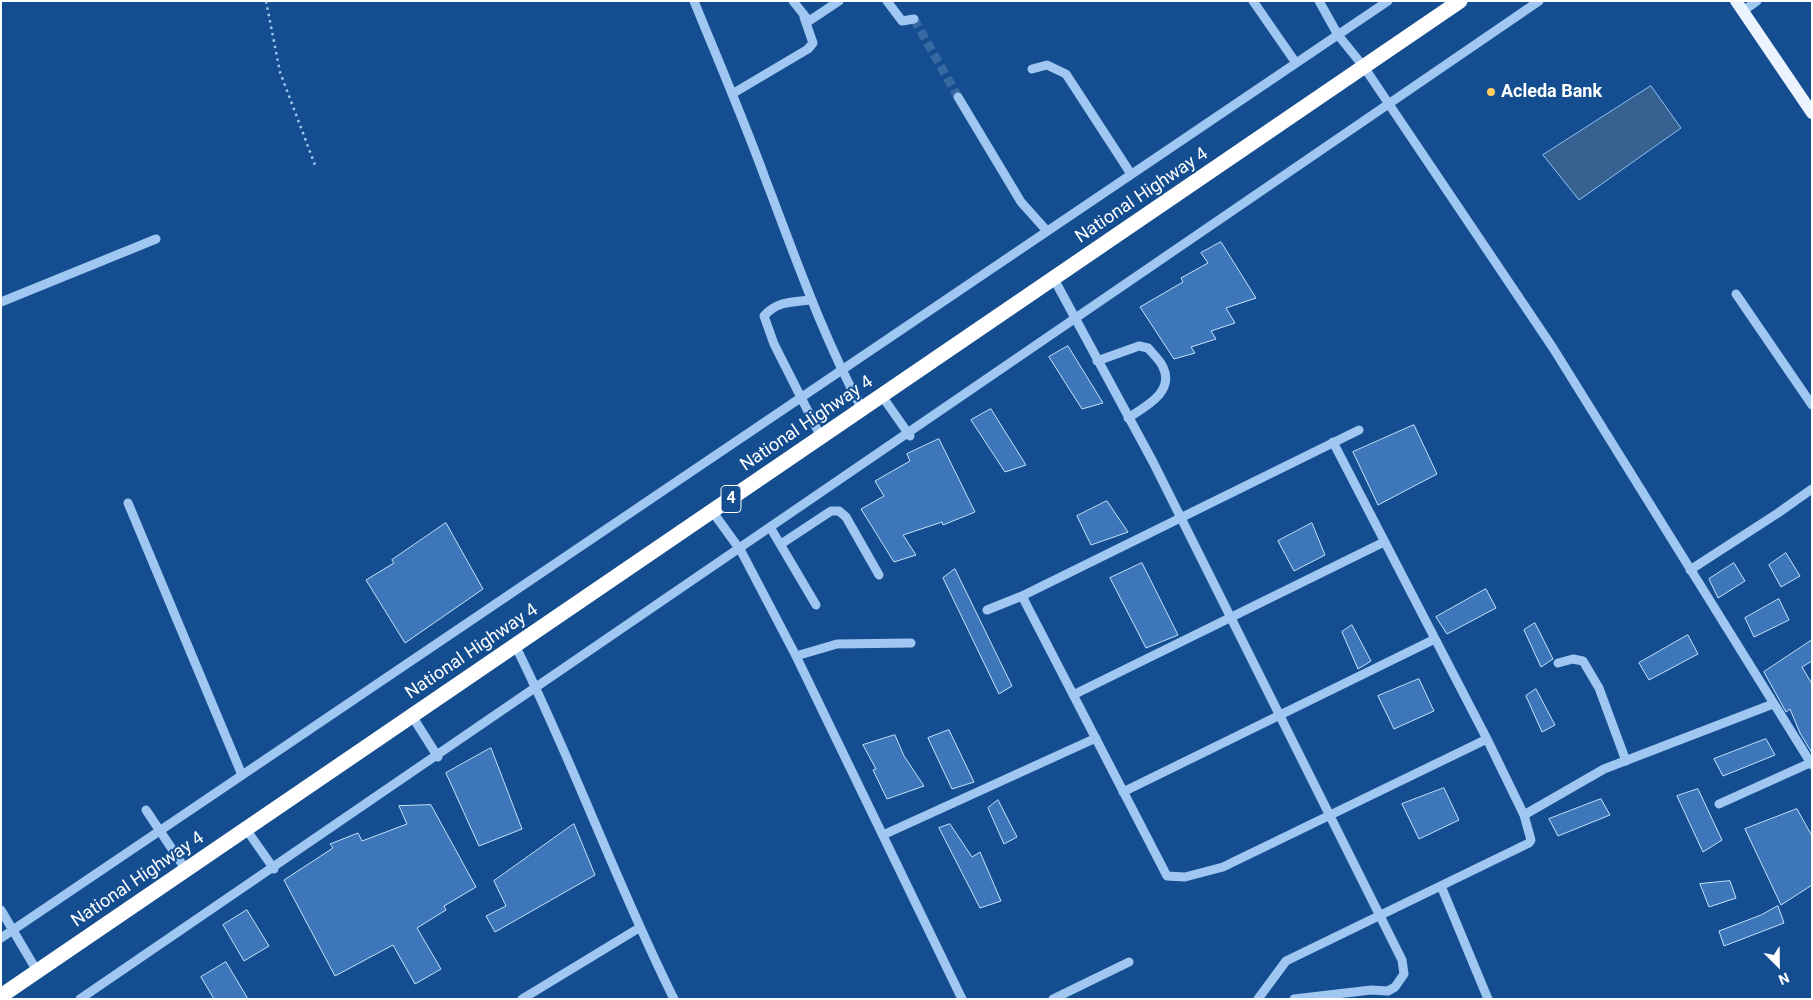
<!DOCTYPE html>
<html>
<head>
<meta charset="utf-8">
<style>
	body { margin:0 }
	#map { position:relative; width:1813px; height:1000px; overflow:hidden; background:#144e90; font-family:Roboto,sans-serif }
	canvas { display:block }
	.frame { position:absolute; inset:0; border:2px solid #fff; pointer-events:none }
	.north { position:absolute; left:1753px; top:940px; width:50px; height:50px; -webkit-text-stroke:4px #144e90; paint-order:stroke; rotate:157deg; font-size:14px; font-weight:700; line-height:20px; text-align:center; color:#fff }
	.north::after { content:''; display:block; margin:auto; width:18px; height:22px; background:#fff; clip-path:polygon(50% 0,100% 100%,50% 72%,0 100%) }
</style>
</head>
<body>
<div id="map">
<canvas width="1813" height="1000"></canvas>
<div class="frame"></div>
<div class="north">N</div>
</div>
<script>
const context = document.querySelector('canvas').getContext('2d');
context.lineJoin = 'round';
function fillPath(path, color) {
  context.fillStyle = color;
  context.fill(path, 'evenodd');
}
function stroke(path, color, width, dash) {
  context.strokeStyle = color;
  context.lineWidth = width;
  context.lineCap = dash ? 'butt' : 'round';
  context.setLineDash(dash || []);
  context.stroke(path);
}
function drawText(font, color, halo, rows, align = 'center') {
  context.font = font + ' Roboto,sans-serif';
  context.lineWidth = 4;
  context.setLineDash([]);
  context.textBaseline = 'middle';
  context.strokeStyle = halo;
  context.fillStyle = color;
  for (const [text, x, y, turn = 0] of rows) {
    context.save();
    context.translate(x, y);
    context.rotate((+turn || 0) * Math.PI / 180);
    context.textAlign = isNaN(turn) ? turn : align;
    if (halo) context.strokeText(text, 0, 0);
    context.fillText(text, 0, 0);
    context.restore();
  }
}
const water = new Path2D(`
	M1651,86l30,42 -102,72 -36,-45z`);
fillPath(water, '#366191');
stroke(water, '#92c3f4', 1);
const building = new Path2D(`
	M1221,242l35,56 -30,10 9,15 -24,8 5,8 -25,8 4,6 -21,6 -34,-52 43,-25 -2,-4 27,-15 -7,-10z
	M1068,346l35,57 -21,6 -33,-52z
	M991,409l35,56 -21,7 -34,-52z
	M1414,425l23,49 -59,31 -25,-53z
	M939,439l36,73 -32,13 -1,-3 -39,13 13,20 -22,7 -33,-53 23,-13 -9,-15 35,-20 -3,-7z
	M1107,501l21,31 -37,13 -14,-29z
	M446,523l37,66 -78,54 -39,-63 28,-17 -2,-3z
	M1312,523l13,32 -31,16 -16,-30z
	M1786,553l14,23 -19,11 -12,-22z
	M1142,563l36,72 -32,13 -36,-70z
	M1734,563l11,18 -27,17 -9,-19z
	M955,569l57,117 -13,8 -56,-116z
	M1486,589l10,19 -49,26 -11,-17z
	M1779,599l10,21 -35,17 -9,-19z
	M1535,623l18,36 -12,8 -17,-37z
	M1352,625l19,36 -13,8 -16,-37z
	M1688,635l10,19 -49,26 -10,-17z
	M1812,640v21l-10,6 10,17v69l-12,-20 -10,-24 -4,3 -22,-40z
	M1419,679l15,32 -40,18 -16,-33z
	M1536,689l19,36 -13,7 -16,-36z
	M949,730l25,52 -22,7 -24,-51z
	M895,735l9,21 20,30 -37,13 -14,-29 3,-1 -13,-24z
	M1766,739l9,16 -52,21 -9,-17z
	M491,748l31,81 -43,17 -33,-73z
	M1444,788l15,32 -40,19 -17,-35z
	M1698,789l24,51 -19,12 -26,-56z
	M1601,799l9,16 -52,21 -9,-17z
	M998,800l19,37 -13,7 -16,-36z
	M431,805l45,82 -32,19 2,4 -29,18 24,41 -26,15 -22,-39 -58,31 -51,-96 49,-32 -3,-4 28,-11 4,8 45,-17 -8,-18z
	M1797,809l15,27v49l-31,20 -36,-76z
	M574,824l21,51 -100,57 -9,-16 20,-10 -12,-25z
	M950,824l22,33 8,-5 21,49 -21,7 -41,-80z
	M1730,881l6,17 -27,9 -9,-23z
	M1778,906l6,17 -60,23 -5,-15 42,-16z
	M247,910l22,36 -25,15 -21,-36z
	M226,962l22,37h-34l-13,-22z`);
fillPath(building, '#3d77b9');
stroke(building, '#c7e1fc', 1);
stroke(new Path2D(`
	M914,19l44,78`), '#3769a1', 9, [9, 4.5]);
stroke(new Path2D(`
	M266,1l14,71 35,93`), '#a0c7f1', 2.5, [2.5, 4]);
stroke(new Path2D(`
	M694,1c24,59 49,117 71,177 30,78 57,157 97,231
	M793,1l16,20 30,-20
	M887,1l15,20 12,-2
	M1253,1l43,62
	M1319,1l19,34 26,32 189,281 259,417
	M1743,11l14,-10
	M1032,69l15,-4 19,9 65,100
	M732,94l76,-45 5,-6 -9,-26
	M958,97l63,105 26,29
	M1054,279l99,183 249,498 2,14 -9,13 -7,4 -17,-1 -77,9
	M1736,294l76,111
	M811,300c-18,2 -34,1 -47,16l10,28 47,93
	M1,302l155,-63
	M1097,361l42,-15 9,2c5,6 12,12 15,19 12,25 -18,40 -35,51
	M882,396l28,40
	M128,503l114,272
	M712,511l29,40 55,105 166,343
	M770,527l46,78
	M781,544l50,-33h8l7,6 33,58
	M1690,570l88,-57 34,-24
	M1022,596l145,280 18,1 38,-10 264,-128
	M987,610l35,-14 337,-166
	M515,645c58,116 101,238 159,354
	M796,656l41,-12 74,-1
	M1558,663l15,-4 10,2 16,27 27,73
	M1073,695l311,-153
	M412,716l26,41
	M1123,792l312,-153
	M1719,804l91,-41
	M146,810l40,60
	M1524,815l80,-46 169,-65
	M246,829l28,40
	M883,835l213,-97
	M1441,886l47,113
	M1,910l36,61
	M1,938l1387,-937
	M80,999l1459,-998
	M522,999l117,-71
	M1053,999l76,-37
	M1258,999l28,-38 243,-118 2,-3 -7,-25 -37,-76 -154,-297`), '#a0c7f1', 9);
stroke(new Path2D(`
	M1736,1l76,112`), '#eaf3ff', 12);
stroke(new Path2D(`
	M1,996l1459,-995`), '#fff', 15);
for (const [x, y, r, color] of [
	[1491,92,5,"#ffcc60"]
]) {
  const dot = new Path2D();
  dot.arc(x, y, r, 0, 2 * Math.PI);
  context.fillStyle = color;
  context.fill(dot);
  stroke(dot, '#144e90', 2);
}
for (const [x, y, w] of [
	[731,499,20]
]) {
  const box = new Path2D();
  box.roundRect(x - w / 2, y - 13.5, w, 27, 4);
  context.fillStyle = '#144e90';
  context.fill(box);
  stroke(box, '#fff', 1);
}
drawText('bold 16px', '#fff', null, [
	["4",731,499]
]);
drawText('bold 18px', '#fff', '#144e90', [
	["Acleda Bank",1501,92]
], 'left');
drawText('18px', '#fff', '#144e90', [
	["National Highway 4",1142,196,-34],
	["National Highway 4",807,424,-34],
	["National Highway 4",472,652,-34],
	["National Highway 4",138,880,-34]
]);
</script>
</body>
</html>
